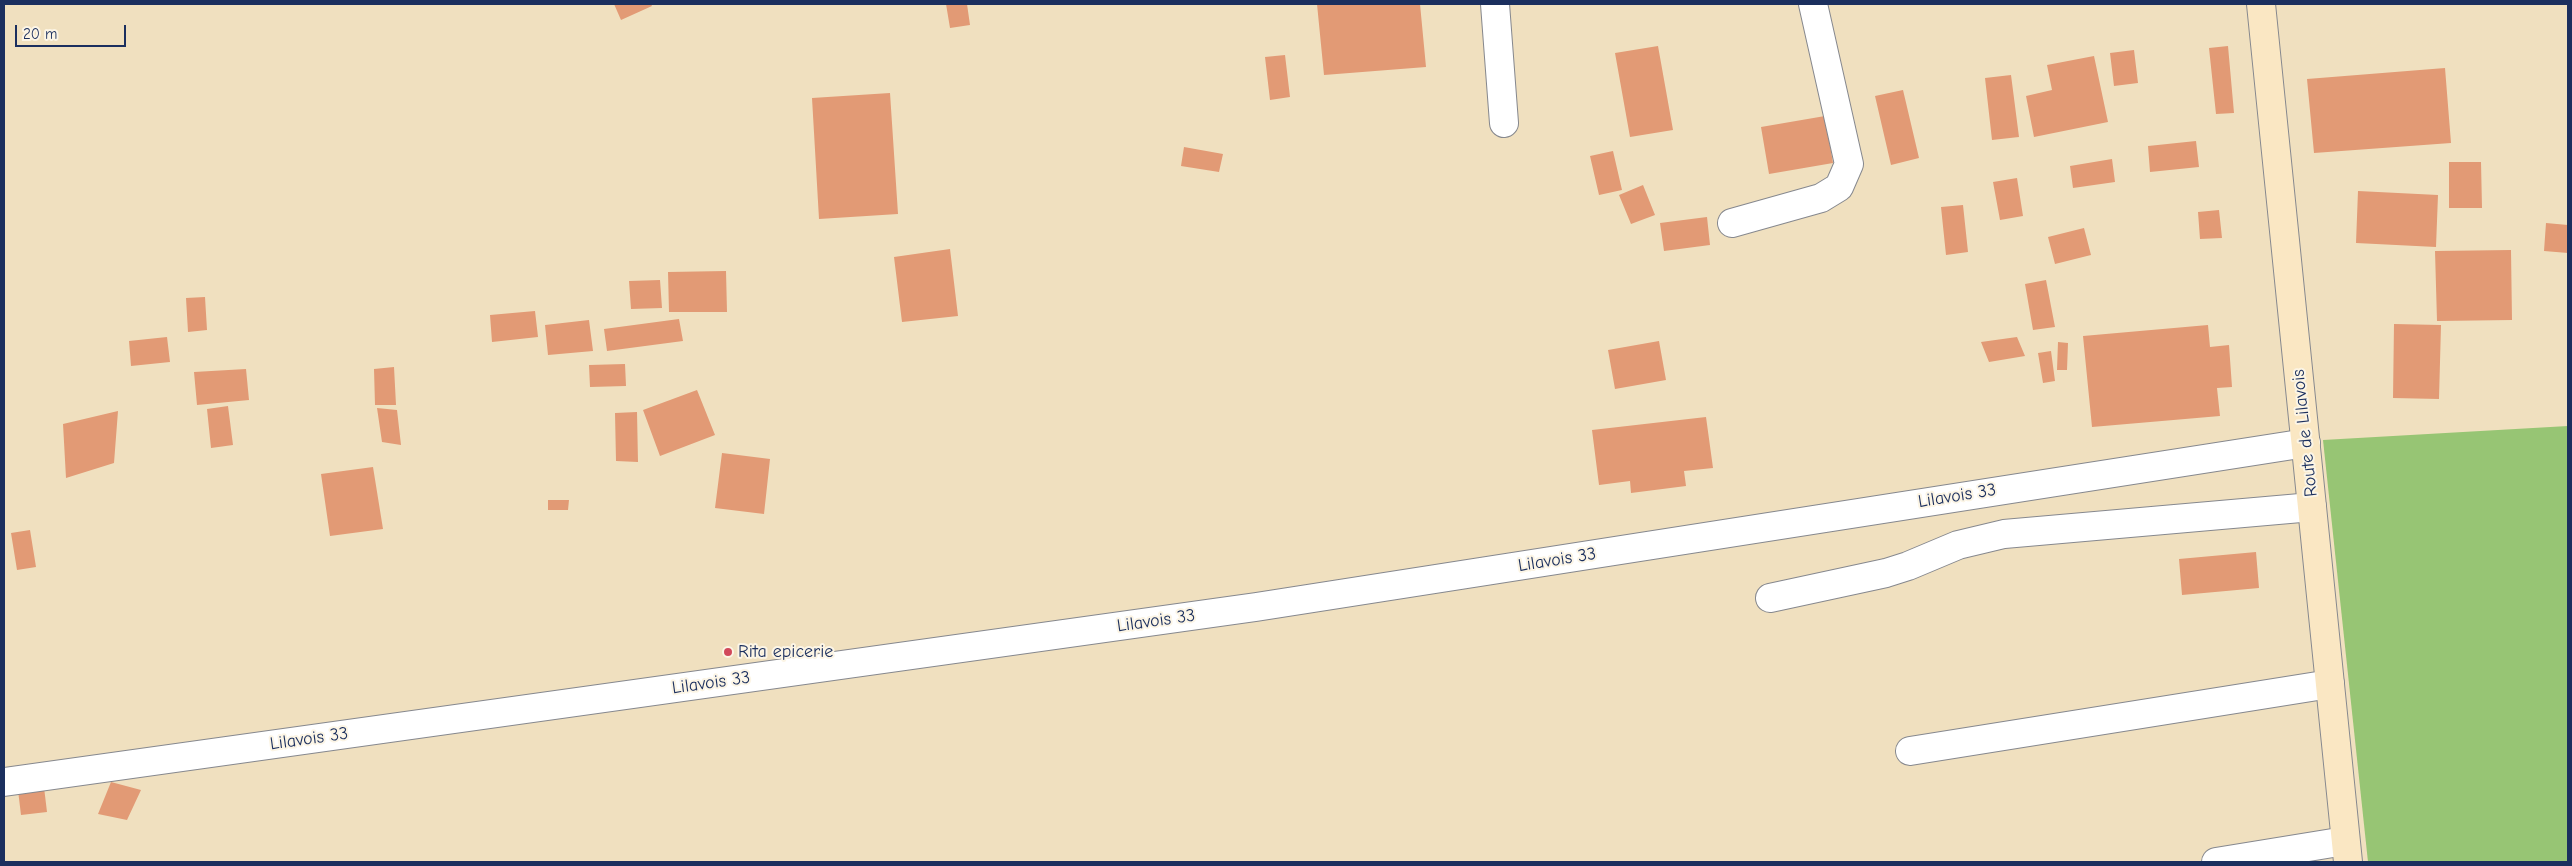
<!DOCTYPE html>
<html>
<head>
<meta charset="utf-8">
<style>
	body { margin:0 }
	#map { position:relative; width:2572px; height:866px; overflow:hidden; background:#f0e0bf; font-family:"Comic Neue",sans-serif }
	canvas { display:block }
	.frame { position:absolute; inset:0; border:5px solid #1b2f5e; pointer-events:none }
	.scale { position:absolute; left:15px; top:25px; width:111px; height:22px; box-sizing:border-box; border:2px solid #1b2f5e; border-top:0; padding-left:6px; font-size:15px; line-height:18px; white-space:nowrap; color:#1b2f5e; -webkit-text-stroke:4px #fcf5e5; paint-order:stroke }
</style>
</head>
<body>
<div id="map">
<canvas width="2572" height="866"></canvas>
<div class="frame"></div>
<div class="scale">20 m</div>
</div>
<script>
const context = document.querySelector('canvas').getContext('2d');
context.lineJoin = 'round';
function fillPath(path, color) {
  context.fillStyle = color;
  context.fill(path, 'evenodd');
}
function stroke(path, color, width, dash) {
  context.strokeStyle = color;
  context.lineWidth = width;
  context.lineCap = dash ? 'butt' : 'round';
  context.setLineDash(dash || []);
  context.stroke(path);
}
function drawText(font, color, halo, rows, align = 'center') {
  context.font = font + ' "Comic Neue",sans-serif';
  context.lineWidth = 4;
  context.setLineDash([]);
  context.textBaseline = 'middle';
  context.strokeStyle = halo;
  context.fillStyle = color;
  for (const [text, x, y, turn = 0] of rows) {
    context.save();
    context.translate(x, y);
    context.rotate((+turn || 0) * Math.PI / 180);
    context.textAlign = isNaN(turn) ? turn : align;
    if (halo) context.strokeText(text, 0, 0);
    context.fillText(text, 0, 0);
    context.restore();
  }
}
fillPath(new Path2D(`
	M2568,426v436h-200l-45,-422z`), '#97c574');
fillPath(new Path2D(`
	M614,4h37l1,2 -31,14z
	M946,4h21l3,21 -20,3z
	M1317,4h103l6,63 -102,8z
	M1658,46l15,84 -43,7 -15,-84z
	M2228,46l6,67 -18,1 -7,-66z
	M2134,50l4,33 -24,3 -4,-33z
	M1285,55l5,42 -20,3 -5,-43z
	M2094,56l14,66 -74,15 -8,-41 26,-6 -5,-25z
	M2445,68l6,75 -137,10 -7,-74z
	M2011,75l8,62 -27,3 -7,-62z
	M1903,90l16,68 -28,7 -16,-69z
	M890,93l8,121 -79,5 -7,-121z
	M1825,116l8,47 -64,11 -8,-47z
	M2196,141l3,26 -49,5 -2,-26z
	M1184,147l39,7 -4,18 -38,-6z
	M1613,151l9,39 -23,5 -9,-39z
	M2112,159l3,23 -42,6 -3,-22z
	M2449,162h32l1,46h-33z
	M2017,178l6,38 -23,4 -7,-38z
	M1643,185l12,30 -24,9 -12,-29z
	M2358,191l80,4 -2,52 -80,-4z
	M1963,205l5,47 -22,3 -5,-48z
	M2219,210l3,28 -22,1 -2,-27z
	M1707,217l3,28 -46,6 -4,-28z
	M2546,223l22,2v28l-24,-2z
	M2084,228l7,27 -36,9 -7,-27z
	M950,249l8,67 -56,6 -8,-65z
	M2511,250l1,70 -75,1 -2,-70z
	M726,271l1,41h-58l-1,-40z
	M660,280l2,28 -31,1 -2,-28z
	M2046,280l9,47 -22,3 -8,-46z
	M205,297l2,33 -19,2 -2,-34z
	M535,311l3,26 -46,5 -2,-27z
	M679,319l4,22 -76,10 -3,-22z
	M589,320l4,31 -45,4 -3,-30z
	M2394,324l47,1 -2,74 -46,-1z
	M2208,325l2,22 19,-2 3,42 -15,1 3,28 -128,11 -9,-91z
	M167,337l3,25 -39,4 -2,-25z
	M2017,337l8,19 -36,6 -8,-20z
	M1659,341l7,39 -51,9 -7,-39z
	M2058,342l10,1 -1,27h-10z
	M2051,351l4,30 -12,2 -5,-30z
	M625,364l1,22 -36,1 -1,-22z
	M394,367l2,38h-21l-1,-36z
	M246,369l3,31 -52,5 -3,-33z
	M697,390l18,45 -55,21 -17,-46z
	M228,406l5,39 -22,3 -4,-39z
	M377,408l20,2 4,35 -19,-3z
	M118,411l-4,52 -48,15 -3,-54z
	M637,412l1,50 -22,-1 -1,-48z
	M1706,417l7,51 -29,3 2,15 -55,7 -1,-12 -31,4 -7,-55z
	M722,453l48,6 -6,55 -49,-6z
	M373,467l10,62 -53,7 -9,-62z
	M548,500h21l-1,10h-20z
	M30,530l6,37 -19,3 -6,-37z
	M2256,552l3,36 -77,7 -3,-36z
	M43,779l4,33 -26,3 -4,-33z
	M111,782l30,8 -14,30 -29,-6z`), '#e29a75');
const street = new Path2D(`
	M1495,4l9,119
	M1732,223l89,-25 18,-11 10,-23 -36,-160
	M1770,598l116,-25 22,-7 50,-21 46,-11 308,-27
	M1910,751l420,-67
	M4,782l1252,-175 1050,-164
	M2216,862l129,-21`);
const secondary = new Path2D(`
	M2261,4l87,858`);
stroke(street, '#86888e', 30);
stroke(secondary, '#86888e', 30);
stroke(street, '#fff', 28);
stroke(secondary, '#fae7c3', 28);
for (const [x, y, r, color] of [
	[728,652,5,"#d1495b"]
]) {
  const dot = new Path2D();
  dot.arc(x, y, r, 0, 2 * Math.PI);
  context.fillStyle = color;
  context.fill(dot);
  stroke(dot, '#fcf5e5', 2);
}
drawText('18px', '#1b2f5e', '#fcf5e5', [
	["Route de Lilavois",2305,433,-96],
	["Lilavois 33",1957,496,-9],
	["Lilavois 33",1557,560,-9],
	["Lilavois 33",1156,621,-8],
	["Lilavois 33",711,683,-8],
	["Lilavois 33",309,739,-8]
]);
drawText('18px', '#1b2f5e', '#fcf5e5', [
	["Rita epicerie",738,652]
], 'left');
</script>
</body>
</html>
